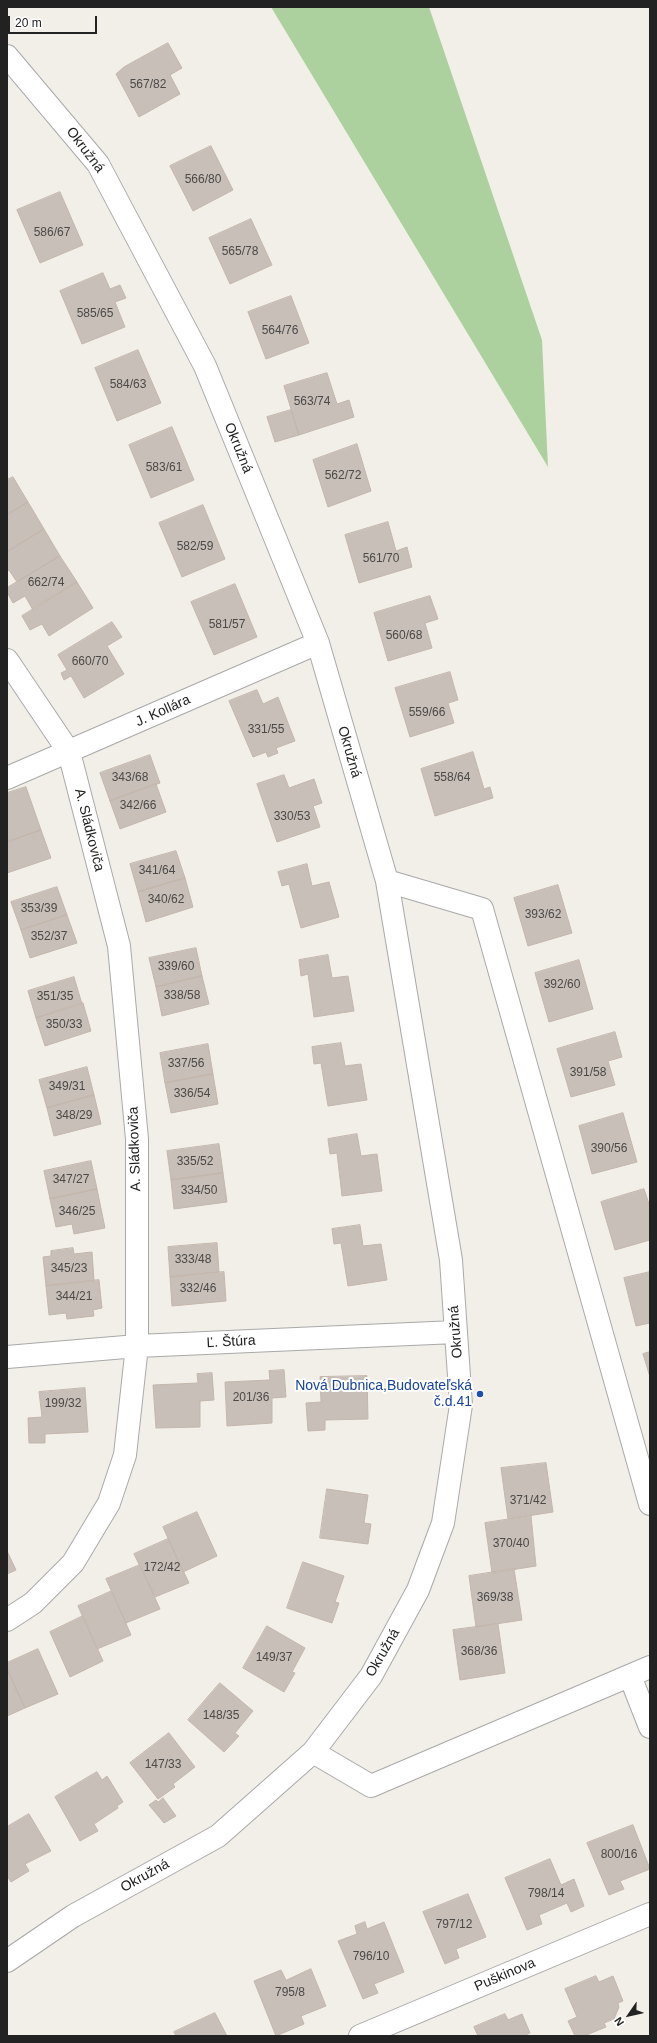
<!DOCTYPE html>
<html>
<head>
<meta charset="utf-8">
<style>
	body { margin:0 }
	#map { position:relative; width:657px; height:2043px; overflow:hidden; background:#f2efe9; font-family:Helvetica,sans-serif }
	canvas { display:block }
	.frame { position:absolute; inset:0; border:8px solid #222; pointer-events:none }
	.north { position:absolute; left:609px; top:1995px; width:40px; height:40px; -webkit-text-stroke:3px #fff; paint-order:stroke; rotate:236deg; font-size:11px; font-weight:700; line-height:16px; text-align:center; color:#222 }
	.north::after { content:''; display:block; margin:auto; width:14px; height:18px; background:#222; clip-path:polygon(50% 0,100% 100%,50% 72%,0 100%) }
	.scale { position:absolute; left:8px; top:16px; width:89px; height:18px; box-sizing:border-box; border:2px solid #222; border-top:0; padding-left:5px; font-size:12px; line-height:14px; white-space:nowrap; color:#222; -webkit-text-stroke:3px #fff; paint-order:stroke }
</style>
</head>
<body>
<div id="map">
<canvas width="657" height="2043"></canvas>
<div class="frame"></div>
<div class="north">N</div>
<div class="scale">20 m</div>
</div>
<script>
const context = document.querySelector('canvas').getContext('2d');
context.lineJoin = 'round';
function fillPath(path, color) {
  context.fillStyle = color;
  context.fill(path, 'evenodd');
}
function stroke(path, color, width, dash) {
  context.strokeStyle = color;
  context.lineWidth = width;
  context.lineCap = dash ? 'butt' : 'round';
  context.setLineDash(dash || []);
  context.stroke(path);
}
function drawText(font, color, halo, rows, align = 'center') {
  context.font = font + ' Helvetica,sans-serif';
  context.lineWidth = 4;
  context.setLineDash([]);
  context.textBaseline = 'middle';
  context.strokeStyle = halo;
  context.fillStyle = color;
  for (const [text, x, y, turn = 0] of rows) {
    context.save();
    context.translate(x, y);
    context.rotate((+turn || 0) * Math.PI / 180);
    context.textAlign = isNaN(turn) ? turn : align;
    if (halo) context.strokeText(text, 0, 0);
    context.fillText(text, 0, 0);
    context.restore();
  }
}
fillPath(new Path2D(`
	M271,7h158l113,333 6,127z`), '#add19e');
const building = new Path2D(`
	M168,43l14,25 -12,7 10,19 -41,23 -23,-43 8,-7z
	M211,146l22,44 -40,21 -23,-45z
	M60,192l23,53 -43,18 -23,-53z
	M251,219l21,46 -42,19 -21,-46z
	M103,273l7,16 10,-4 6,13 -11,4 10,25 -43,17 -22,-53z
	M291,296l18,47 -43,16 -18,-47z
	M138,350l23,53 -44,18 -22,-53z
	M327,373l10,31 12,-4 5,17 -55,18 -15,-49z
	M291,410l8,25 -24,7 -8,-25z
	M172,427l22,53 -43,18 -22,-53z
	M357,444l14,47 -43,16 -15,-47z
	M13,477l15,25 -21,13v-35z
	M28,502l16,27 -37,23v-37z
	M203,505l22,54 -43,18 -23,-54z
	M388,522l8,29 11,-4 5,20 -53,16 -14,-48z
	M44,529l16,27 -43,26 -8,-12 -2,1v-19z
	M60,556l17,26 -44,28 -8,-14 -12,7 -6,-11v-4z
	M77,582l16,26 -44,28 -7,-12 -12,6 -8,-14z
	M235,584l22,53 -43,18 -23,-53z
	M430,596l8,23 -13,4 7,25 -44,13 -14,-48z
	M112,622l10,15 -15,9 17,28 -40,24 -13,-22 -7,4 -3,-7 6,-3 -9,-15z
	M450,672l8,28 -10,3 6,20 -44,14 -15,-49z
	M257,690l6,14 15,-7 17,44 -19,7 2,5 -10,4 -2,-5 -13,5 -24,-56z
	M473,752l11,37 6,-2 3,11 -58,18 -14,-47z
	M150,755l10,28 -50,18 -10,-28z
	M284,775l5,13 25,-9 8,24 -9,3 7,21 -43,15 -20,-58z
	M156,784l10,28 -46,17 -10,-28z
	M26,787l15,43 -34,12v-49z
	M41,830l10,28 -44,15v-31z
	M176,851l9,27 -47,14 -8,-28z
	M307,864l5,22 17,-4 10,35 -38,11 -12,-44 -7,2 -4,-14z
	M185,878l8,29 -47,15 -8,-30z
	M558,885l14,48 -44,13 -14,-48z
	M57,887l10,28 -46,15 -10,-28z
	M67,915l10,28 -47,15 -9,-28z
	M196,948l6,28 -46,11 -7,-29z
	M328,955l4,23 16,-2 6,35 -40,6 -6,-43 -7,2 -2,-16z
	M579,960l14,49 -44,13 -14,-49z
	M202,976l7,28 -47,12 -6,-29z
	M74,977l8,27 -46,14 -8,-27z
	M83,1003l8,28 -46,15 -9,-28z
	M615,1032l7,25 -14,4 7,24 -44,12 -14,-48z
	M341,1043l4,23 16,-2 6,36 -39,6 -7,-43 -7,1 -2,-17z
	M208,1044l5,30 -48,9 -5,-30z
	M87,1067l7,28 -47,13 -8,-28z
	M213,1074l5,30 -47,9 -6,-30z
	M94,1095l7,29 -47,12 -7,-28z
	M623,1113l14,49 -45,12 -13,-48z
	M357,1134l4,22 16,-2 5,37 -40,5 -5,-43 -7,1 -2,-15z
	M219,1144l4,29 -52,7 -4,-29z
	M91,1161l6,28 -47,10 -6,-28z
	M223,1173l4,29 -53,7 -3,-29z
	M97,1189l8,39 -31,6 -2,-10 -16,3 -6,-28z
	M644,1189l6,18v33l-35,10 -14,-48z
	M360,1225l3,21 18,-2 6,36 -39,6 -7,-43 -7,1 -2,-15z
	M217,1243l2,29 -49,5 -2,-30z
	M73,1248l1,6 18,-2 2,29 -48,5 -3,-29 8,-1v-5z
	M224,1272l2,29 -54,5 -2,-29z
	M650,1272v51l-14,3 -12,-48z
	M99,1280l3,28 -9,2 1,6 -27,3 -1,-6 -17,2 -3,-29z
	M650,1352v25l-7,-23z
	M284,1370l2,27 -14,1v25l-45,3 -2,-44 45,-2 -1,-9z
	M212,1373l2,27 -14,1v26l-44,1 -3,-43 45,-2 -1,-9z
	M367,1376l1,43 -43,1v10l-17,1 -2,-28 15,-1 -1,-25z
	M85,1388l3,44 -43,2v9h-16l-1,-25 14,-1 -3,-25z
	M546,1463l7,49 -45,7 -7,-51z
	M327,1489l41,6 -4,28 7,1 -3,20 -48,-6z
	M197,1512l20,44 -34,16 -20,-45z
	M531,1516l5,50 -44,7 -7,-50z
	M168,1539l21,44 -34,14 -21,-43z
	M7,1551l9,19 -9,4z
	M303,1562l41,14 -9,26 4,1 -7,20 -45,-15z
	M140,1565l20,44 -34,14 -20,-44z
	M514,1569l8,51 -46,7 -7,-51z
	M112,1591l19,44 -34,14 -19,-43z
	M83,1616l20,45 -33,16 -20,-45z
	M498,1624l7,49 -45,7 -7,-50z
	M267,1626l38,22 -13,24 3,1 -11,19 -41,-24z
	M38,1649l20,45 -33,14 -18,-39v-6z
	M7,1669l18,39 -18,8z
	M220,1683l33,28 -18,22 4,3 -15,16 -36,-32z
	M169,1733l26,34 -22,17 2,3 -17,12 -28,-36z
	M97,1772l5,8 5,-4 16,26 -6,4 1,2 -24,16 4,7 -18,10 -25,-44z
	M163,1798l13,18 -12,7 -15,-18 7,-5 2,2z
	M29,1814l22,37 -26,13 4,7 -18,11 -4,-6v-49z
	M633,1825l17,44 -30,12 4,8 -15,6 -22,-52z
	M550,1859l11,26 13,-6 10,27 -13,6 -4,-9 -28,12 3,9 -15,6 -22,-52z
	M468,1894l18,43 -30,12 3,9 -14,6 -22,-52z
	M365,1922l2,7 17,-7 20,50 -30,12 4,9 -15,6 -25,-58 19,-7 -2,-8z
	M311,1969l15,37 -25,10 3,8 -28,12 -22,-55 27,-11 5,10z
	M596,1976l3,6 14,-6 10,25 -5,2 1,4 -5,12 -10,4 2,4 -22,9h-9l-7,-15 9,-4 -12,-28z
	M215,2013l12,23h-51l-2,-4z
	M505,2014l3,6 14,-6 8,19 -6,3h-46l-4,-9z`);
fillPath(building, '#c7bfb8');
stroke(building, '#c4b6ab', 1);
const minor = new Path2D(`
	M7,56l91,108 107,202 113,277 69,238 64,379 10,145 -18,118 -25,67 -47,86 -58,76 -95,84 -145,80 -66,45
	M7,660l62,92 50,194 18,193v207l-12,109 -16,48 -36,60 -40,40 -26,17
	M7,778l311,-135
	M387,881l95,28 168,595
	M7,1357l130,-11 319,-14
	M630,1676l20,51
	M313,1752l58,34 279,-119
	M360,2036l290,-122`);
stroke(minor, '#a9a9a9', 24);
stroke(minor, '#fff', 22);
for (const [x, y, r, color] of [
	[480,1394,4,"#1a4fb4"]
]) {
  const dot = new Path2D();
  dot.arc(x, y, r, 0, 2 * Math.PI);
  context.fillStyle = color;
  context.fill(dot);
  stroke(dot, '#fff', 1.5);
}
drawText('12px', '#4b4948', null, [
	["567/82",148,85],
	["566/80",203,180],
	["586/67",52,233],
	["565/78",240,252],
	["585/65",95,314],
	["564/76",280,331],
	["584/63",128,385],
	["563/74",312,402],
	["583/61",164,468],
	["562/72",343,476],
	["582/59",195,547],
	["561/70",381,559],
	["662/74",46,583],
	["581/57",227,625],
	["560/68",404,636],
	["660/70",90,662],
	["559/66",427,713],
	["331/55",266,730],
	["343/68",130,778],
	["558/64",452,778],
	["342/66",138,806],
	["330/53",292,817],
	["341/64",157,871],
	["340/62",166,900],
	["353/39",39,909],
	["393/62",543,915],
	["352/37",49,937],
	["339/60",176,967],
	["392/60",562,985],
	["338/58",182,996],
	["351/35",55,997],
	["350/33",64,1025],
	["337/56",186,1064],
	["391/58",588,1073],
	["349/31",67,1087],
	["336/54",192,1094],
	["348/29",74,1116],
	["390/56",609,1149],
	["335/52",195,1162],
	["347/27",71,1180],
	["334/50",199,1191],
	["346/25",77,1212],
	["333/48",193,1260],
	["345/23",69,1269],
	["332/46",198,1289],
	["344/21",74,1297],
	["201/36",251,1398],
	["199/32",63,1404],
	["371/42",528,1501],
	["370/40",511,1544],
	["172/42",162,1568],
	["369/38",495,1598],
	["368/36",479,1652],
	["149/37",274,1658],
	["148/35",221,1716],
	["147/33",163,1765],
	["800/16",619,1855],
	["798/14",546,1894],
	["797/12",454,1925],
	["796/10",371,1957],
	["795/8",290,1993]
]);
drawText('14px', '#222', '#fff', [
	["Okružná",85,150,53],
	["Okružná",238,448,68],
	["J. Kollára",163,711,-24],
	["Okružná",349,752,74],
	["A. Sládkoviča",89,830,76],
	["A. Sládkoviča",135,1149,-92],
	["Okružná",456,1332,-94],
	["Ľ. Štúra",231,1342,-3],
	["Okružná",383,1653,-60],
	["Okružná",145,1876,-29],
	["Puškinova",505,1975,-23]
]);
drawText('14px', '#164399', '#fff', [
	["Nová Dubnica,Budovateľská",472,1386],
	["č.d.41",472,1402]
], 'right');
</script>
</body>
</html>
